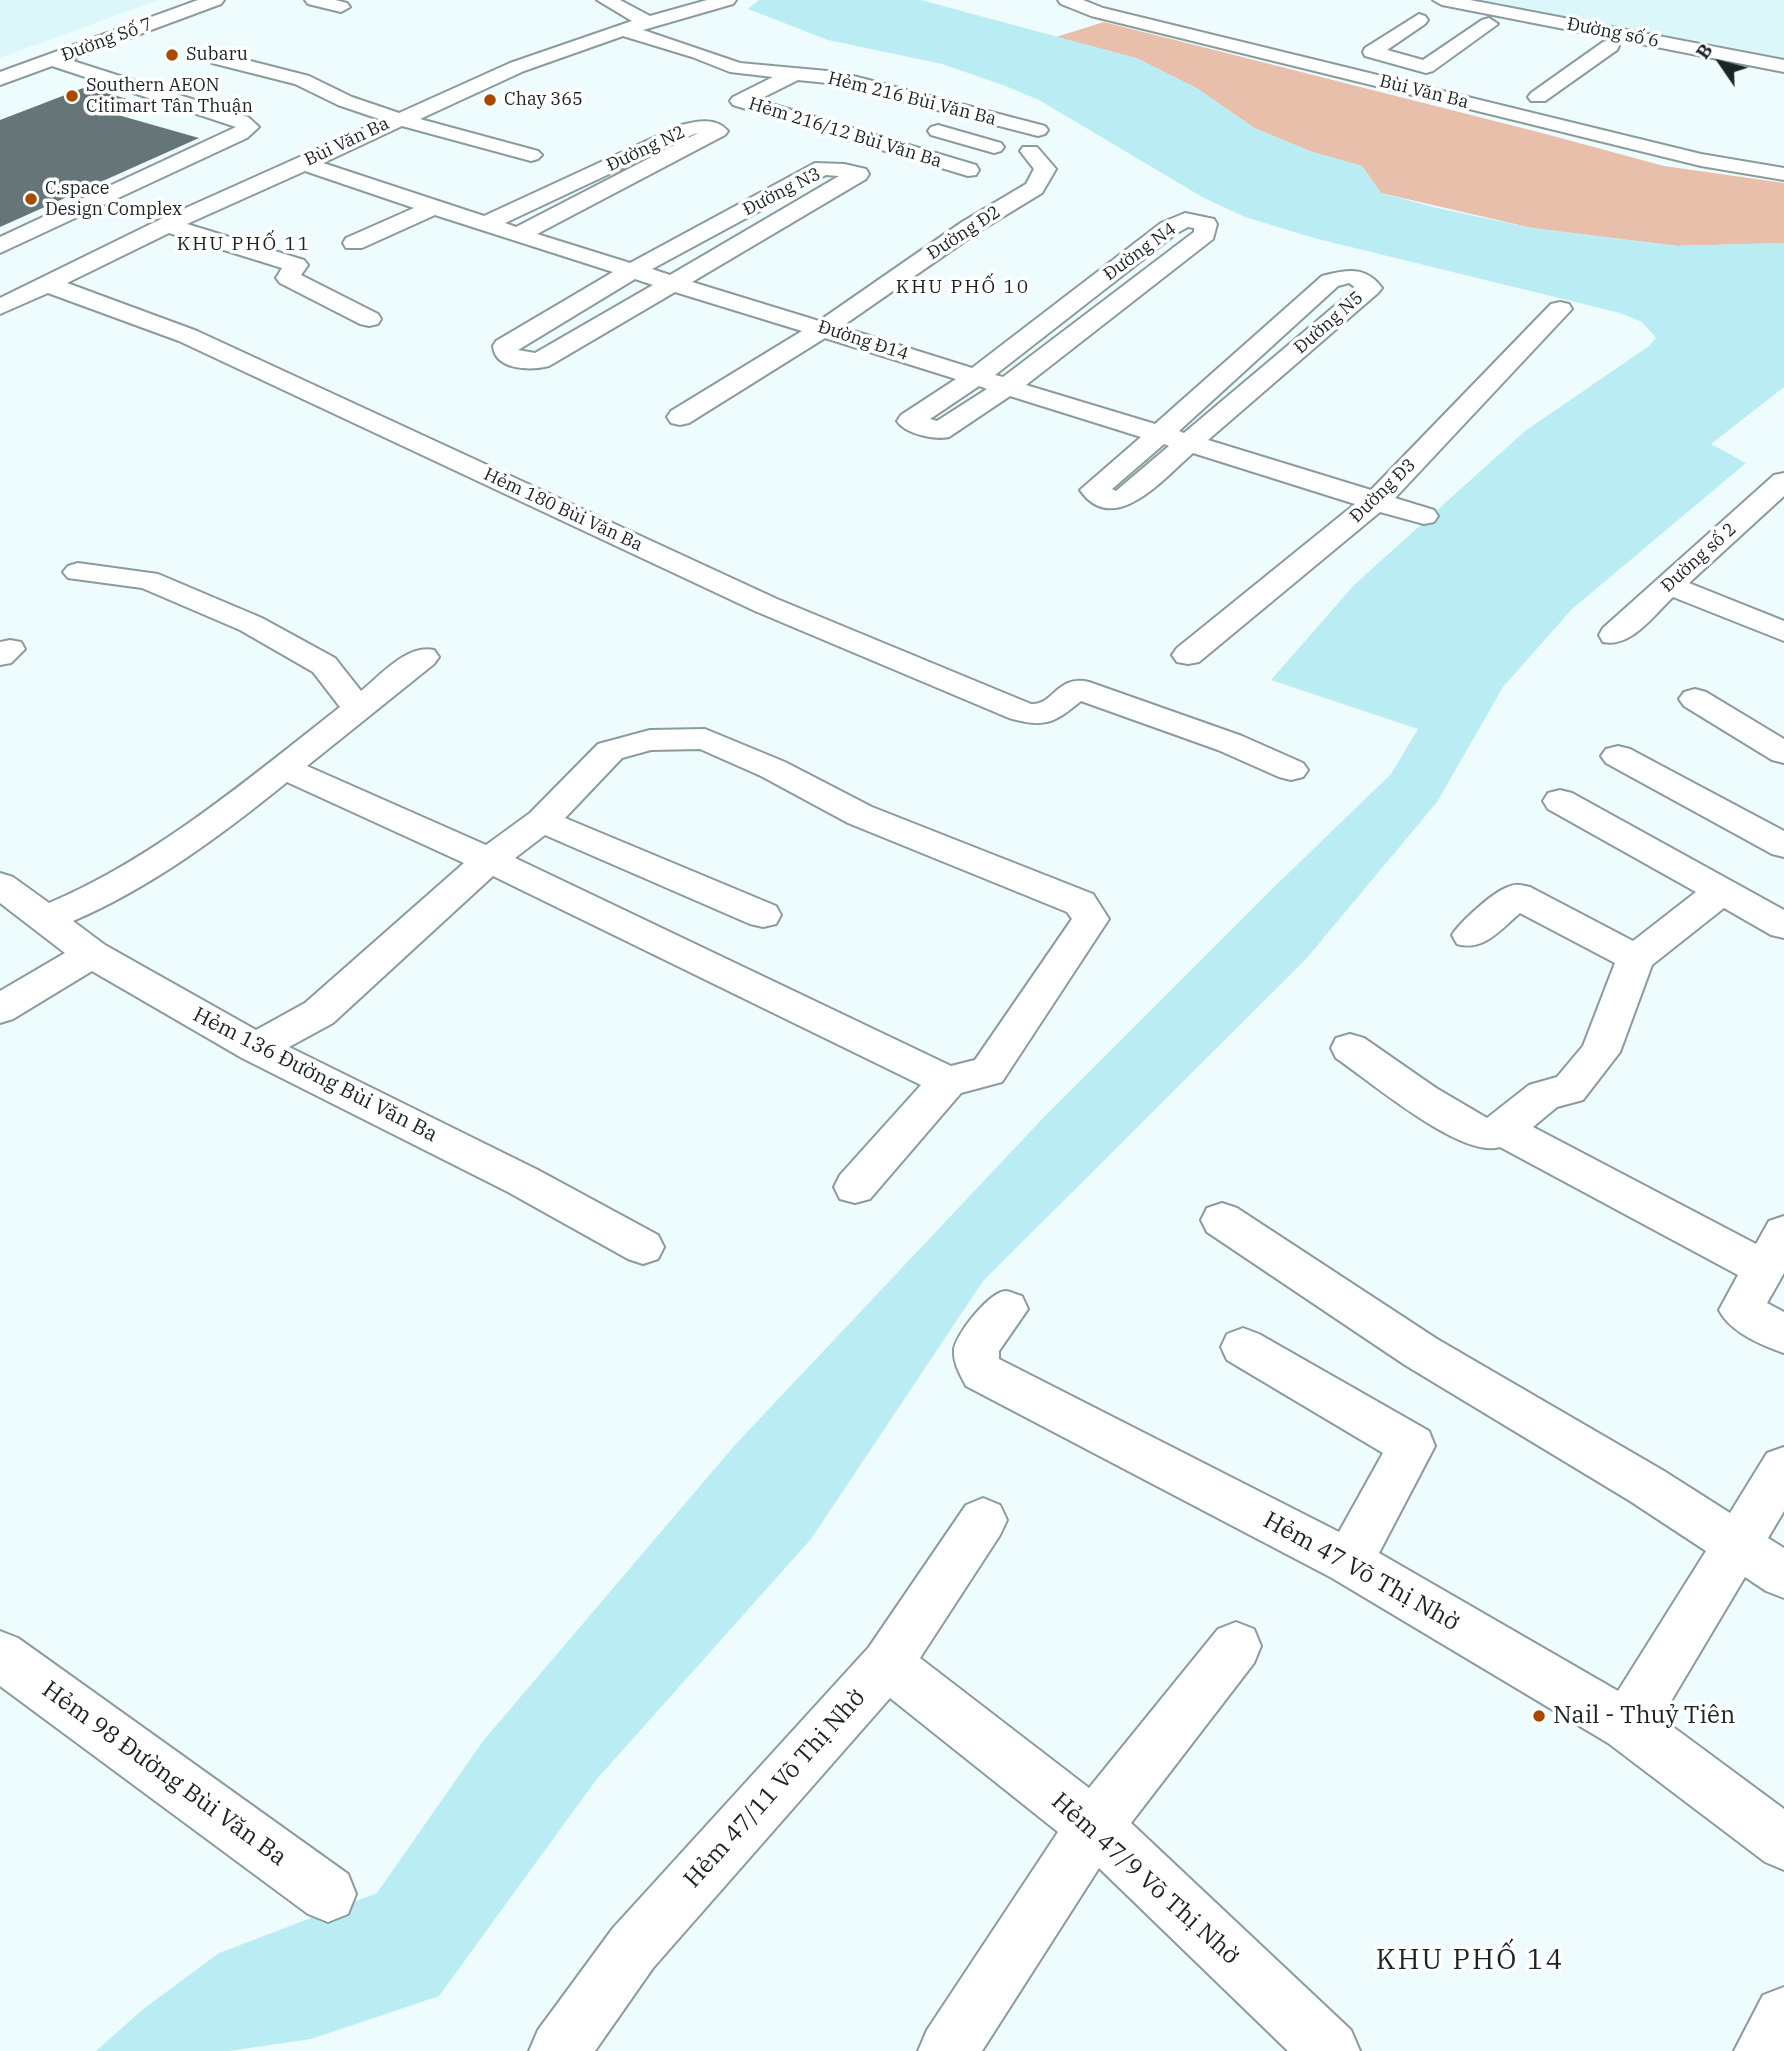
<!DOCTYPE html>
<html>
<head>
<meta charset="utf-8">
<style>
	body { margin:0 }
	#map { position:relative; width:1784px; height:2051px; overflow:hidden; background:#eefcfe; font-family:"IBM Plex Serif",serif }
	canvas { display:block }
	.north { position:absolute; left:1686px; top:28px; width:70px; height:70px; -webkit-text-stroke:5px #fff; paint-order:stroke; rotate:305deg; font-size:19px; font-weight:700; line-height:28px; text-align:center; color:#1c2323 }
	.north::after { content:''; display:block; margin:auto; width:24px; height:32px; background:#1c2323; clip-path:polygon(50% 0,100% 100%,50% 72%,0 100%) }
</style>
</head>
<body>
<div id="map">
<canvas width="1784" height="2051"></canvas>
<div class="north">B</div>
</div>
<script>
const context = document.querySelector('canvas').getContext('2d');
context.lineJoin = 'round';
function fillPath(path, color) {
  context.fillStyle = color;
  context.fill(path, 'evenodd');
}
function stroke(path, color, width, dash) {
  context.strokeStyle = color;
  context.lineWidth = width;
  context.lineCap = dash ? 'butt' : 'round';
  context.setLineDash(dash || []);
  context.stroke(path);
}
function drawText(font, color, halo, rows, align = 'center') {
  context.font = font + ' "IBM Plex Serif",serif';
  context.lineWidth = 7;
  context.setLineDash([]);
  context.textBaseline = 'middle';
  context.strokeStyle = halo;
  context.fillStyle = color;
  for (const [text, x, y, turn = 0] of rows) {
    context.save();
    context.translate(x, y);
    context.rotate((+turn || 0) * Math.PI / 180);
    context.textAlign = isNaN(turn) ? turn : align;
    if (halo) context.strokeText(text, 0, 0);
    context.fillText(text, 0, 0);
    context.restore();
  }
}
fillPath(new Path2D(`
	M0,0h158l-158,58z
	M1480,0h304v58z`), '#dcf7fa');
fillPath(new Path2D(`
	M1104,22l438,111 122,33 120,17v60l-107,3 -145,-18 -151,-35 -19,-27 -50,-14 -58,-24 -56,-39 -62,-31 -80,-21z`), '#e7bfab');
fillPath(new Path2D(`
	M759,0h162l215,58 62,31 56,39 58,24 50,14 19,27 56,15 95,20 145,18 107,-3v144l-73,57 35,19 -174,146 -69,78 -66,115 -131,157 -323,322 -172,258 -215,241 -157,216 -128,43 -82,12h-133l46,-41 77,-57 158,-60 106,-152 251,-295 310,-329 229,-229 118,-114 27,-45 -147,-49 83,-95 171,-154 124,-85 7,-8 -14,-16 -22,-9 -306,-75 -69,-21 -41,-19 -165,-98 -36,-15 -61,-21 -114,-24 -80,-31z`), '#b9edf3');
fillPath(new Path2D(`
	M86,87l58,17 -26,11 81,23 -199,89v-107z`), '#667678');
const minor = new Path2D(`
	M198,0h26l-3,4 -151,56 178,57 11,10 -12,11 -247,115v-16l236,-110 -184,-61 -52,19v-13z
	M305,0h30l12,3 3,4 -9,5 -33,-8z
	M597,0h23l30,16 57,-16h29l-3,4 -90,26 97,33 98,9 207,54 3,4 -3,4 -7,2 -201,-52 -39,-4 -40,20 218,65 3,5 -3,5 -8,1 -235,-71 -3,-4 3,-4 40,-20 -43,-5 -38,-15 -69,-21 -99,35 -104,48 118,32 4,4 -4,4 -7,2 -129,-35 -79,37 161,53 197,-91c16,-4 35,-8 47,6l-3,4 -188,99 93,29 185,-100 29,1 22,5 3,5 -3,5 -174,103 127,39 143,-99 64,-38 8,-15 -14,-18 3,-4h14l19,22 -14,24 -64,39 -137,95 131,41 189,-145 24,-10 29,6 3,5 -4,15 -187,146 129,39 167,-148c23,-6 44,-11 60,12l-4,5 -170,147 163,50 180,-186 9,-2 9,2 3,5 -177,189 39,12 4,6 -4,6 -10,2 -44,-12 -181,150 -11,2 -11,-2 -5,-7 5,-7 178,-144 -162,-51c-28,24 -79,86 -113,37l61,-53 -131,-41 -61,41c-14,3 -44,-3 -52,-16l4,-6 55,-36 -131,-41 -136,85 -9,2 -9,-2 -4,-6 4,-6 131,-80 -127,-39 -126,74c-19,5 -54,4 -56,-20l3,-5 117,-69 -178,-57 -73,33h-16l-3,-5 3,-5 68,-30 -109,-37 -118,53 117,36 4,5 -7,10 77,39 3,5 -3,5 -9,2 -9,-2 -80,-41 -4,-5 6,-10 -113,-35 -102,50 130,48 580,268 254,105c22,2 26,-30 58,-22l153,54 61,27 5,7 -5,7 -12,3 -12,-3 -61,-27 -137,-49c-28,23 -37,27 -72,17l-254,-107 -576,-270 -131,-48 -48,21v-16l159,-78 223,-100 -44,-15 -43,-21 -83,-21 -3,-4 3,-4 7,-2 90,23 43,21 47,16 111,-50 122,-42zM698,133l-182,94 -11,-4 189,-89zM826,175l13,1 -169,99 -18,-6zM1188,227l6,1v4l-191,145 -8,-2 182,-142zM635,279l18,6 -118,68 -17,-3zM1349,283l7,5 -172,145 -5,-2 159,-145zM979,386l8,3 -50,32 -7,-2zM1164,444l5,2 -53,45 -4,-2z
	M1058,0h25l20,8 598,146 83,14v12l-83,-14 -610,-150 -30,-12z
	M1433,0h37l314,60v12l-342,-67z
	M1419,14l6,2 3,4 -3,4 -38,26 36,10 59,-40 7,-2 9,6 -65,47 -7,2 -61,-17 -2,-4 2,-4z
	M1610,40l7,2 2,4 -2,4 -72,51h-14l-3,-4 3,-4 72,-51z
	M938,125l63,18 3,4 -3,4 -7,2 -63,-18 -3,-4 3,-4z
	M1784,473v23l-95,87 95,38v20l-111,-44c-19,18 -42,51 -70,45l-4,-7 4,-7 171,-153z
	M78,563l80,11 104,44 73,40 26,33c20,-16 46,-47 73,-41l5,7 -5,7 -127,102 179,79 44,-32 68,-69 52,-14 55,-1 80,33 87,45 221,87 16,25 -107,163 -41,11 -91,106 -15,4 -15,-4 -6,-12 6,-12 81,-90 -428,-209 -160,147 -44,24 249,123 120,65 6,12 -6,12 -15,5 -15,-5 -120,-67 -266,-134 -150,-87 -79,48 -13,4v-32l65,-38 -65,-50v-30l13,4 36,26c105,-44 202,-126 291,-196l-27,-35 -73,-42 -98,-42 -74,-10 -5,-6 5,-6zM700,749l61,27 87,47 219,89 5,7 -97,141 -24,6 -436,-208 30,-23 205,89 13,3 13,-3 5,-9 -5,-9 -211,-88 57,-60 29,-8zM287,782l177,81 -159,140 -49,27 -151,-85 -32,-24c77,-33 149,-86 214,-139z
	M10,640l11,2 4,7 -14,14 -11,2v-23z
	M1695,689l11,3 78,47v24l-12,-3 -88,-54 -5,-7 5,-7z
	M1618,746l12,3 154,82v26l-12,-3 -166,-91 -5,-7 5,-7z
	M1560,790l12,3 212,117v28l-13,-3 -47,-27 -72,57 -32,87 -37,48 -26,7 -24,20 223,117 13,-23 15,-5v57l-17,30 17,9v41c-23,-8 -54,-21 -65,-43l19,-35 -238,-128c-39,12 -130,-66 -164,-89l-5,-10 5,-10 14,-4 14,4 72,50 51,30 42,-33 28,-8 26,-31 32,-83 -95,-50c-19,16 -36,39 -63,31l-5,-9c8,-13 41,-43 56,-48 8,-4 13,-2 22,0l103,54 63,-49 -148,-83 -5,-8 5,-8z
	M1222,1203l15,5 200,131 227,132 66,42 37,-60 17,-6v64l-16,27 16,10v50l-18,-7 -21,-14 -84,141 123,91v61l-19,-8 -157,-119 -276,-165 -366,-192c-6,-12 -13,-23 -12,-36 1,-15 36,-59 52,-59 4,0 11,4 16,5l6,13 -29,42v8l340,173 44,-79 -156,-93 -6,-13 6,-13 16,-6 16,6 170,97 6,15 -56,107 239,138 88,-140 -76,-50 -225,-136 -198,-133 -6,-12 6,-12z
	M983,1498l17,7 7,15 -7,15 -80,123 169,130 129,-159 18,-7 18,7 7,17 -7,17 -123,160 220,207 9,21h-72l-189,-183 -117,183h-64l9,-21 131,-198 -168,-134 -237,270 -58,83h-66l9,-21 75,-102 256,-281 97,-142z
	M0,1631l18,7 330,236 8,20 -8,20 -20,8 -20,-8 -308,-228z
	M1784,1987v64h-50l29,-56z`);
stroke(minor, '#8b9b9d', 4);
fillPath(minor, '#fff');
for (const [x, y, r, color] of [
	[172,55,7,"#a94900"],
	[72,96,7,"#a94900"],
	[490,100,7,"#a94900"],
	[31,199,7,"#a94900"],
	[1539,1716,7,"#a94900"]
]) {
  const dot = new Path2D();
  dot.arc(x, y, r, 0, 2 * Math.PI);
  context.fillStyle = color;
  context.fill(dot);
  stroke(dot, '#fff', 2.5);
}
drawText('18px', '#1c2323', '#fff', [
	["Đường số 6",1613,33,11],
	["Đường Số 7",107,40,-20],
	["Bùi Văn Ba",1424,92,14],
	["Hẻm 216 Bùi Văn Ba",912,99,14],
	["Hẻm 216/12 Bùi Văn Ba",845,133,17],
	["Bùi Văn Ba",347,142,-25],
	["Đường N2",646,149,-25],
	["Đường N3",782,192,-27],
	["Đường Đ2",964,233,-33],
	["Đường N4",1140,252,-36],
	["Đường N5",1329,323,-41],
	["Đường Đ14",863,341,18],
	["Đường Đ3",1383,491,-44],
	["Hẻm 180 Bùi Văn Ba",563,510,25],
	["Đường số 2",1699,558,-42]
]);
drawText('18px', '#1c2323', '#fff', [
	["Subaru",186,55],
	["Southern AEON",86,86],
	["Citimart Tân Thuận",86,107],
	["Chay 365",504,100],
	["C.space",45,189],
	["Design Complex",45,210]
], 'left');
context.letterSpacing = '2px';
drawText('19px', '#1c2323', '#fff', [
	["KHU PHỐ 11",244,245],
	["KHU PHỐ 10",963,288]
]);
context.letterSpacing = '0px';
drawText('21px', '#1c2323', '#fff', [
	["Hẻm 136 Đường Bùi Văn Ba",315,1075,27]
]);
drawText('24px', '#1c2323', '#fff', [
	["Hẻm 47 Võ Thị Nhờ",1361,1572,29],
	["Hẻm 98 Đường Bùi Văn Ba",164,1774,36],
	["Hẻm 47/11 Võ Thị Nhờ",775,1789,-48],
	["Hẻm 47/9 Võ Thị Nhờ",1145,1879,42]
]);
drawText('24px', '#1c2323', '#fff', [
	["Nail - Thuỷ Tiên",1553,1716]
], 'left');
context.letterSpacing = '2px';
drawText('28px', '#1c2323', '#fff', [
	["KHU PHỐ 14",1470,1961]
]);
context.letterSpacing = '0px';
</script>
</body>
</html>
